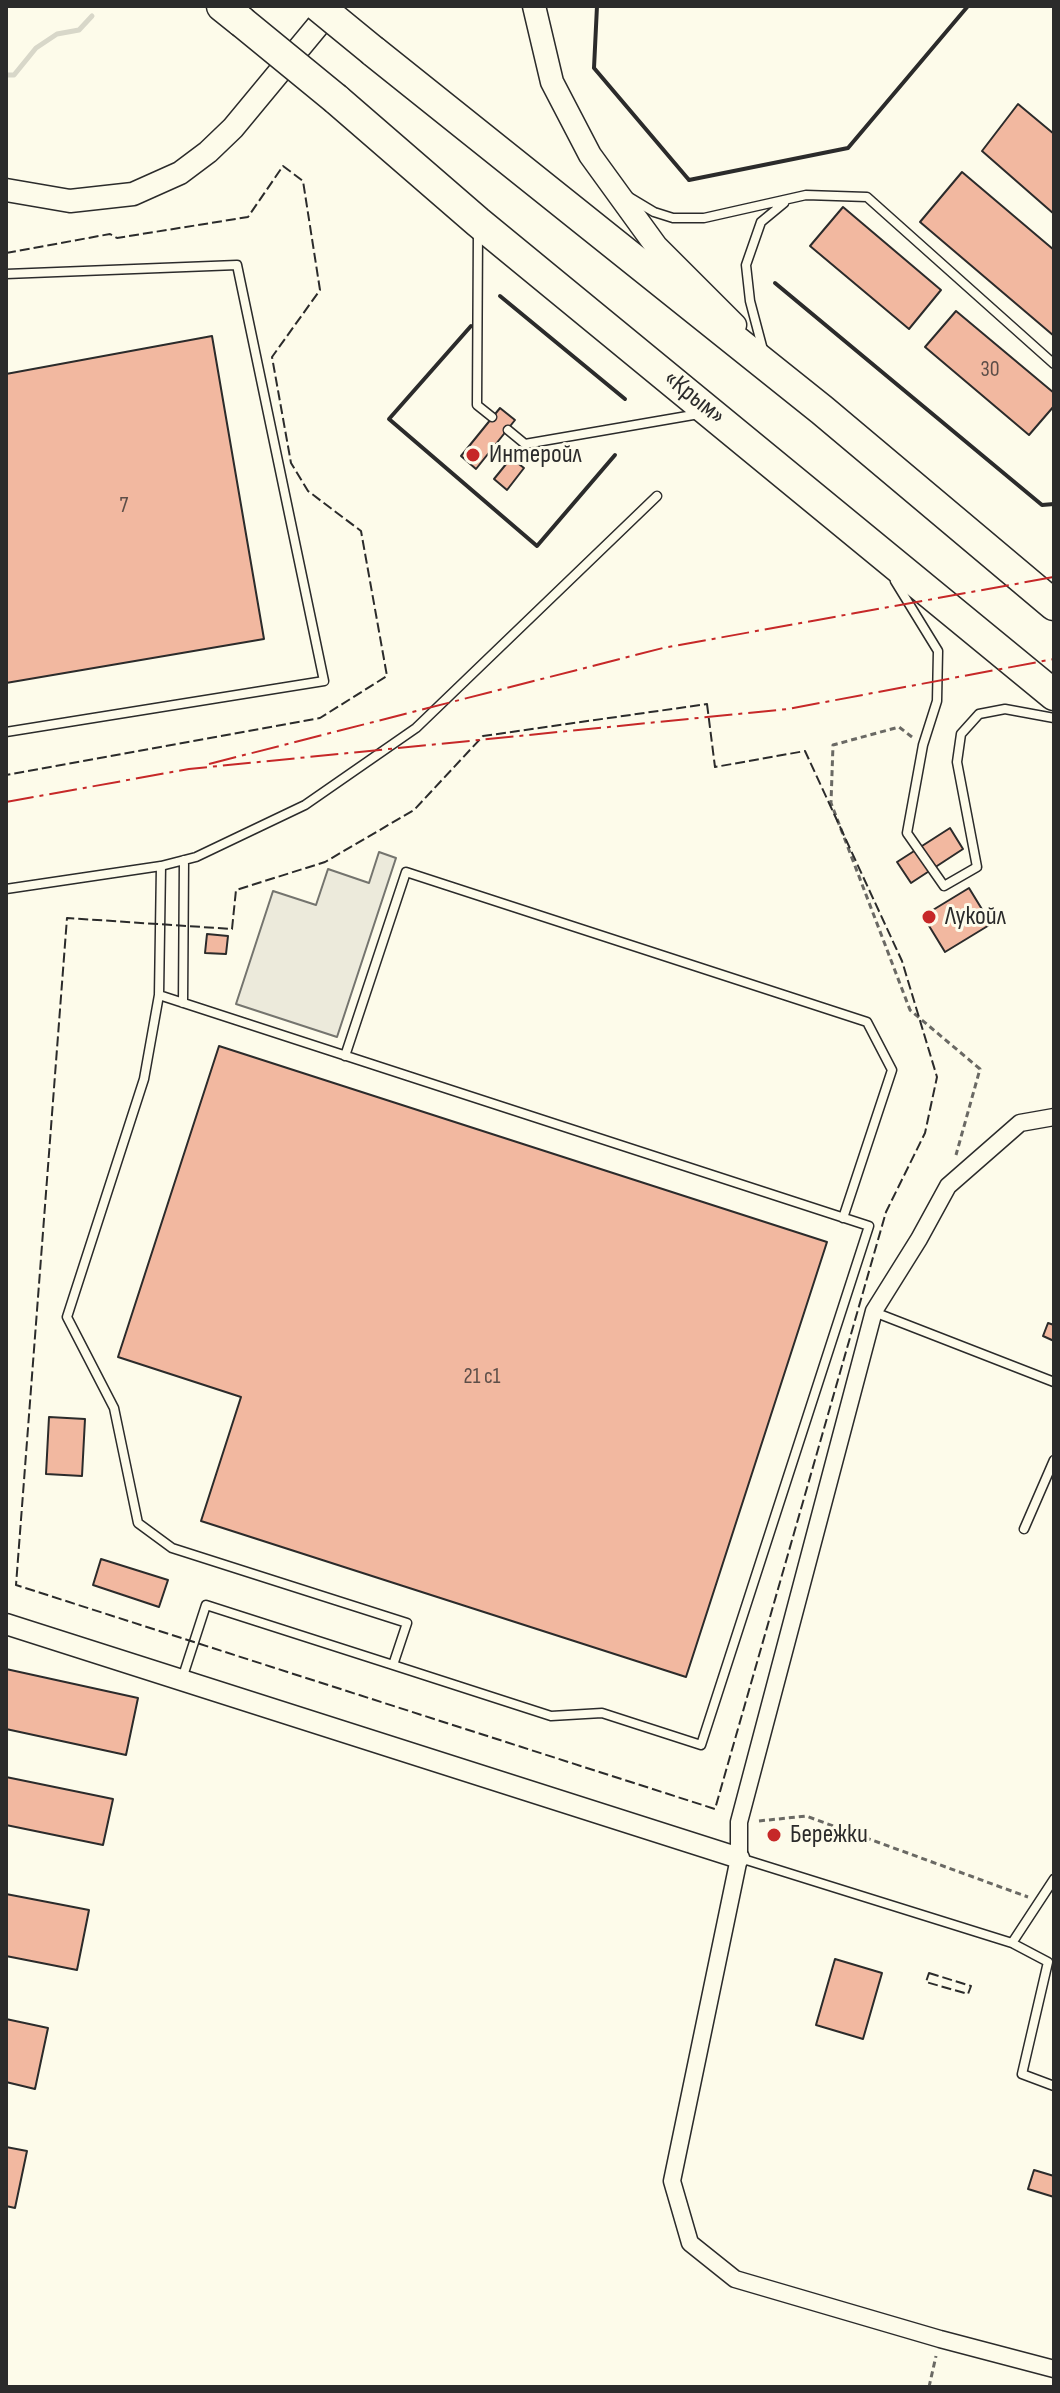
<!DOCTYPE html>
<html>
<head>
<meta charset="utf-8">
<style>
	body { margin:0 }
	#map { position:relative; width:1060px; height:2393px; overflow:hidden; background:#fdfbea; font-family:"Sofia Sans Condensed",sans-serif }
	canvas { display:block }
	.frame { position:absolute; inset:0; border:8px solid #2b2b2b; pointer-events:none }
</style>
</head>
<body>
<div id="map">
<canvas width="1060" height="2393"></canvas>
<div class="frame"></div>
</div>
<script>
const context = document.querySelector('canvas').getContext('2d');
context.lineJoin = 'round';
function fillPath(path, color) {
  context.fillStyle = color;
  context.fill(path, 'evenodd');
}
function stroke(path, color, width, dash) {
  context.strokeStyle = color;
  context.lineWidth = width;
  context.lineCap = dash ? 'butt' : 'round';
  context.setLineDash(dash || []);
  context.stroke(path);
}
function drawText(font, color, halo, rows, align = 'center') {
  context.font = font + ' "Sofia Sans Condensed",sans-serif';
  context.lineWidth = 6;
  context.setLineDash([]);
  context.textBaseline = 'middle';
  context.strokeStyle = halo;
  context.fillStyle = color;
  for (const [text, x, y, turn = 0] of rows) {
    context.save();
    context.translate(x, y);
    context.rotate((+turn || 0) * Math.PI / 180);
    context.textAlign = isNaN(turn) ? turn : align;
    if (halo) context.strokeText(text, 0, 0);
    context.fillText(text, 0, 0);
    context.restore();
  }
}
const parking = new Path2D(`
	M379,852l17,6 -59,179 -101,-33 37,-113 43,14 12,-36 41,14z`);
fillPath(parking, '#eceadb');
stroke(parking, '#74746e', 2);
stroke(new Path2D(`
	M6,75h8l22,-27 21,-14 22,-4 13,-14`), '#d8d7c9', 5);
const building = new Path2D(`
	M1018,104l36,30v80l-72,-63z
	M962,172l92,78v86l-134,-114z
	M843,207l98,83 -32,39 -99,-83z
	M956,311l98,82v13l-25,29 -104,-88z
	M212,336l52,303 -258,44v-309z
	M500,408l15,12 -39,49 -15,-13z
	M511,458l13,10 -17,22 -13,-11z
	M950,828l13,21 -52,34 -14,-21z
	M969,888l22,36 -46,28 -22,-36z
	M207,934l21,2 -2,18 -21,-1z
	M219,1046l608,196 -141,435 -485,-156 40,-124 -123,-40z
	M1048,1323l6,2v16l-11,-5z
	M49,1417l36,2 -3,57 -36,-2z
	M101,1559l67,21 -9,27 -66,-22z
	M6,1669l132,29 -12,57 -120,-26z
	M6,1777l107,22 -10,46 -97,-20z
	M6,1894l83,16 -12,60 -71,-14z
	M835,1959l47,14 -19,66 -47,-14z
	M6,2019l42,9 -13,61 -29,-7z
	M6,2147l21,4 -12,57 -9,-2z
	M1034,2170l20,6v21l-26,-8z`);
fillPath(building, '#f2b8a0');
stroke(building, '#2b2b2b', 2);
const service = new Path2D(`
	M629,197l25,15 19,6h31l102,-23 61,2 187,167
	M478,231l-1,174 15,12
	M6,274l231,-9 87,416 -318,51
	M763,350l-13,-49 -4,-36 15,-43 23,-19
	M508,430l17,14 174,-30
	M895,581l43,70 -1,50 -14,44 -16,88 37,53 33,-19 -20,-105 4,-28 18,-20 26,-5 49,9
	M161,866l-2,129 -15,84 -77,238 47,91 24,115 34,25 235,75 -14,42 -187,-60 -24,74
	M6,889l155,-23 35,-9 109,-52 111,-77 241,-232
	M159,995l710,231 -168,519 -99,-32 -51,3 -158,-51
	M183,1003l1,-143
	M345,1056l61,-184 461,150 25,48 -49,148
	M874,1312l180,70
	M1024,1529l30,-69
	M740,1858l272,85 36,19 -26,112 32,12
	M1012,1943l42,-64`);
const minor = new Path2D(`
	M1054,1117l-34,6 -72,63 -29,53 -45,72 -135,511v36l-67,323 18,62 45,36 205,60 114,30`);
const tertiary = new Path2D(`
	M6,1624l733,234`);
const secondary = new Path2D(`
	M534,6l18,76 38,73 66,91 79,79
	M6,190l64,11 63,-7 47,-21 28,-21 25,-24 101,-122`);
const motorway = new Path2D(`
	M222,6l20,16
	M373,51l449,359 232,195
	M336,99l142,123 576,473`);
stroke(service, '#2b2b2b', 11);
stroke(minor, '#2b2b2b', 19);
stroke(tertiary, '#2b2b2b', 23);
stroke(secondary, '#2b2b2b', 25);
stroke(motorway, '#2b2b2b', 33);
stroke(new Path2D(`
	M912,737l-13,-10 -66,18 -2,58 79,207 70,59 -24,86
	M759,1821l47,-5 222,81
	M929,2387l7,-31`), '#6a6964', 3, [6, 4]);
stroke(service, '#fdfbea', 8);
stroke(minor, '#fdfbea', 16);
stroke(tertiary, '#fdfbea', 20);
stroke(secondary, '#fdfbea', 22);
stroke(motorway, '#fdfbea', 30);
const motorwayBridge = new Path2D(`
	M318,6l55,45
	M242,22l94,77`);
stroke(motorwayBridge, '#2b2b2b', 33, []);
stroke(motorwayBridge, '#fdfbea', 30);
stroke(new Path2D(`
	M6,253l104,-19 7,4 131,-21 35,-51 20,15 17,109 -48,67 19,106 17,28 53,40 26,145 -67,42 -314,57
	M707,704l8,63 90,-16 97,210 35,116 -12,56 -39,79 -171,597 -699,-224 51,-667 165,11 4,-39 89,-28 89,-52 69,-74z
	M929,1973l42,13 -3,8 -42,-12z`), '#2b2b2b', 2, [10, 4]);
stroke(new Path2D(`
	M597,6l-3,62 95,112
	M689,180l159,-32 120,-142
	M775,283l267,222 12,-1
	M500,296l125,103
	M471,326l-82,93 148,127 78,-91`), '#2b2b2b', 4);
stroke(new Path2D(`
	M209,764l454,-116 391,-71
	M6,802l183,-33 599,-60 266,-50`), '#c62828', 2, [28, 6, 4, 6]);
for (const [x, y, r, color] of [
	[473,455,8,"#c62828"],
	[929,917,8,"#c62828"],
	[774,1835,8,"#c62828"]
]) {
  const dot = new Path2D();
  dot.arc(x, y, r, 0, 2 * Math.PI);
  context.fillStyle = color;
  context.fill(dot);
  stroke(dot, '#fdfbea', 3);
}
drawText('22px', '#5d4e48', null, [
	["30",990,370],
	["7",124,506],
	["21 с1",482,1377]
]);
drawText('26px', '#2b2b2b', '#fdfbea', [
	["«Крым»",694,398,39]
]);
drawText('26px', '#2b2b2b', '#fdfbea', [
	["Интеройл",489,455],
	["Лукойл",945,917],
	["Бережки",790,1835]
], 'left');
</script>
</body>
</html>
